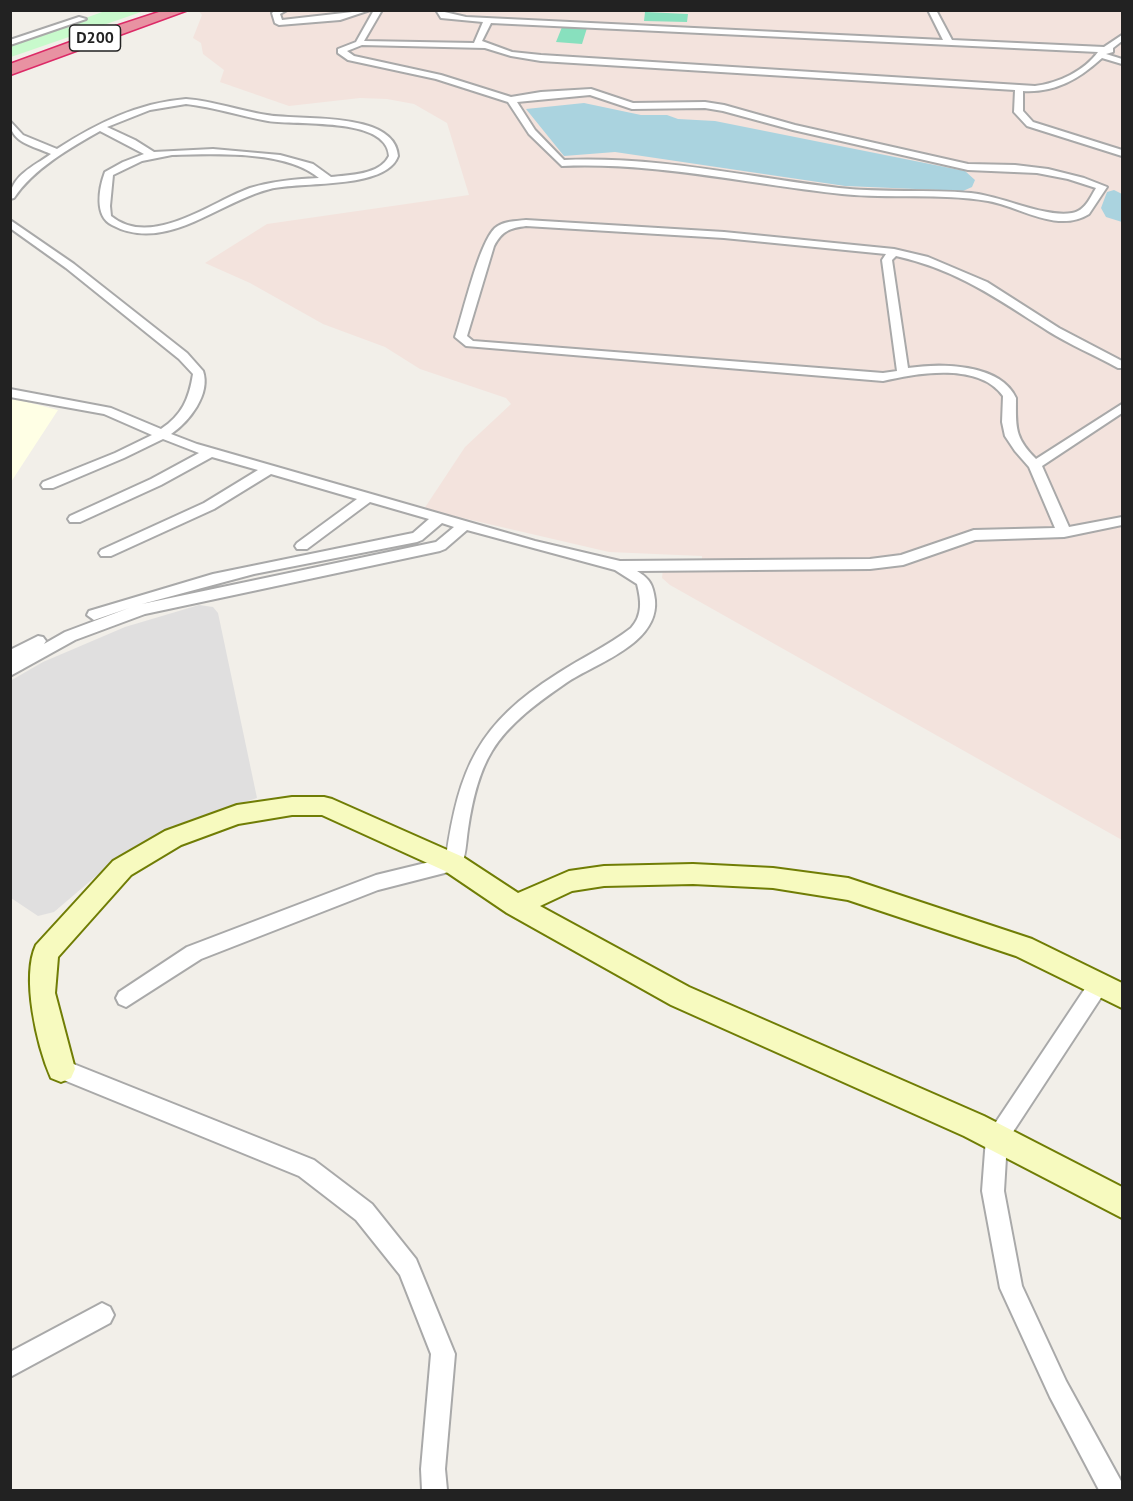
<!DOCTYPE html>
<html>
<head>
<meta charset="utf-8">
<style>
	body { margin:0 }
	#map { position:relative; width:1133px; height:1501px; overflow:hidden; background:#f2efe9; font-family:"PT Sans",sans-serif }
	canvas { display:block }
	.frame { position:absolute; inset:0; border:12px solid #222; pointer-events:none }
</style>
</head>
<body>
<div id="map">
<canvas width="1133" height="1501"></canvas>
<div class="frame"></div>
</div>
<script>
const context = document.querySelector('canvas').getContext('2d');
context.lineJoin = 'round';
function fillPath(path, color) {
  context.fillStyle = color;
  context.fill(path, 'evenodd');
}
function stroke(path, color, width, dash) {
  context.strokeStyle = color;
  context.lineWidth = width;
  context.lineCap = dash ? 'butt' : 'round';
  context.setLineDash(dash || []);
  context.stroke(path);
}
function drawText(font, color, halo, rows, align = 'center') {
  context.font = font + ' "PT Sans",sans-serif';
  context.lineWidth = 4.5;
  context.setLineDash([]);
  context.textBaseline = 'middle';
  context.strokeStyle = halo;
  context.fillStyle = color;
  for (const [text, x, y, turn = 0] of rows) {
    context.save();
    context.translate(x, y);
    context.rotate((+turn || 0) * Math.PI / 180);
    context.textAlign = isNaN(turn) ? turn : align;
    if (halo) context.strokeText(text, 0, 0);
    context.fillText(text, 0, 0);
    context.restore();
  }
}
fillPath(new Path2D(`
	M199,605l14,2 5,6 39,185 -70,23 -45,25 -47,31 -41,35 -16,4 -27,-18 -1,-217 33,-19 82,-35z`), '#e0dfdf');
fillPath(new Path2D(`
	M11,398l47,12 -47,72 -1,-84z`), '#ffffe5');
fillPath(new Path2D(`
	M198,10l924,1v829l-452,-255 -8,-7 1,-10 39,3v-15l-93,-4 -185,-43 41,-62 46,-43 -5,-6 -86,-29 -35,-22 -62,-23 -73,-41 -45,-20 62,-39 202,-29 -22,-72 -33,-19 -27,-5 -27,-1 -71,8 -69,-24 4,-12 -21,-16 -2,-11 -8,-5 9,-23z`), '#f3e3dd');
fillPath(new Path2D(`
	M105,11h39l-133,46 -1,-12z`), '#c8facc');
fillPath(new Path2D(`
	M645,12l43,2 -1,8 -43,-1z
	M562,27l25,1 -5,16 -26,-2z`), '#88e0be');
fillPath(new Path2D(`
	M584,103l57,12h26l11,4 37,2 250,50 10,9 -3,7 -9,4 -118,-5 -230,-34 -51,4 -38,-47z
	M1114,190l8,4v28l-16,-5 -5,-9 6,-16z`), '#aad3df');
const street = new Path2D(`
	M275,10h12l-7,4 2,6 88,-10 -30,10 -61,5 -4,-2 -3,-10z
	M374,10h8l-18,31 110,2 9,-21 -42,-4 -5,-8 30,7 477,23 -15,-30h8l16,30 152,7 18,-12v6l-9,7v4l-7,2 16,5v5l-20,-6c-23,21 -47,35 -79,33v20l10,11 89,28v6l-95,-30 -13,-14 1,-22 -474,-29 -30,-5 -26,-8 -123,-3 -15,6 7,5 87,19 70,22 30,-5 50,-3 42,14 72,-1 19,3 71,20 173,39 47,1 33,4 36,9 23,9 -18,27c-32,20 -70,-8 -101,-13 -48,-8 -97,-2 -146,-7 -94,-10 -185,-32 -280,-28l-33,-32 -21,-32 -72,-23 -88,-19 -10,-7v-4l18,-7zM491,23l607,29c-14,19 -39,31 -63,34l-494,-31 -29,-3 -30,-11zM590,95l42,14 73,-1 18,3 70,19 175,40 69,3 31,6 28,9c-6,10 -11,23 -24,25 -27,5 -70,-17 -101,-20 -44,-4 -88,0 -132,-5 -92,-11 -181,-32 -275,-28l-29,-30 -18,-28z
	M79,17l7,2 -76,26v-5z
	M186,99c28,2 54,12 81,16 31,6 128,-5 131,41 -12,34 -98,25 -128,33 -50,12 -104,65 -158,36 -18,-9 -13,-37 -7,-53l18,-10 21,-8 -44,-23c-30,17 -67,38 -86,67l-4,1c0,-23 24,-33 41,-45 -17,-8 -41,-11 -41,-33l13,14 34,14c40,-26 81,-46 129,-50zM186,104c28,3 54,12 82,17 27,5 119,-5 121,35 -9,19 -40,19 -58,21l-18,-13 -33,-9 -67,-6 -59,3 -19,-12 -28,-13 43,-17zM172,155c43,-1 114,-5 147,23 -23,1 -46,3 -69,10 -39,14 -99,61 -139,28l-1,-10 3,-31 29,-14z
	M10,220l64,44 113,89 16,18c8,23 -14,51 -32,63l26,10 338,97 85,20 250,-2 31,-4 73,-25 81,-2 -26,-61 -14,-16 -10,-15 -3,-14 1,-26c-24,-34 -86,-23 -120,-15l-417,-35 -11,-9c8,-24 24,-94 40,-109 8,-7 21,-7 31,-8l198,12 170,17 34,8 59,25 72,46 63,33v7h-4c-23,-13 -48,-23 -70,-37 -52,-33 -90,-61 -152,-75l-4,4 16,108c32,-5 92,-5 108,30 0,29 -2,39 20,61l86,-55v9l-80,53 27,61 53,-10v8l-58,12 -89,3 -72,25 -33,4 -233,2c13,8 16,14 18,29 4,44 -59,63 -89,83 -26,18 -57,40 -74,68 -14,23 -20,51 -24,78 -2,13 -2,28 -8,40l-82,21 -177,69 -75,48 -7,-3 -3,-6 3,-6 68,-45 189,-72 70,-17c13,-90 32,-134 111,-184 24,-16 51,-28 74,-46 12,-13 10,-28 6,-44l-22,-14 -148,-40 -22,19 -5,2 -295,63 -70,26 -65,36v-26l28,-14 5,1 3,4 -2,3 21,-12 64,-24 -35,12 -7,-5 2,-4 124,-37 200,-41 16,-14 -59,-17 -63,47h-10l-2,-3 2,-3 60,-44 -86,-25 -57,35 -103,47h-10l-2,-3 2,-3 103,-47 54,-33 -46,-13 -51,28 -81,37h-10l-2,-3 2,-3 81,-37 48,-26 -36,-14 -39,19 -71,30h-10l-2,-3 2,-3 72,-29 37,-18 -48,-21 -94,-17v-8l101,19 50,21c21,-14 28,-30 32,-55l-14,-15 -113,-91 -56,-40zM526,226l198,12 162,16 -4,6 15,111 -14,2 -410,-32 -6,-5 27,-90c8,-15 16,-18 32,-20zM442,523l12,4 -18,15 -294,62 112,-30 163,-32 5,-2z
	M1099,975l7,3 3,6 -3,6 -99,151 -3,50 18,95 44,95 55,100 1,9h-23l-49,-93 -50,-109 -18,-97 4,-53 4,-7 102,-153z
	M61,1059l253,101 58,44 44,55 39,95 -10,115 2,21h-25l-1,-21 10,-115 -31,-79 -44,-55 -57,-44 -245,-100 -3,-7 3,-7z
	M102,1303l8,4 4,8 -4,8 -100,54v-25z`);
const secondary = new Path2D(`
	M292,797h32l8,2 131,58 55,36 51,-22 35,-5 89,-2 80,4 75,10 184,61 90,44v25l-106,-52 -168,-56 -75,-12 -80,-4 -89,2 -32,5 -32,15 149,81 295,129 138,71v31l-158,-82 -293,-131 -164,-92 -62,-42 -123,-56h-30l-54,9 -57,21 -50,30 -73,82 -3,36 20,76 -4,9 -10,4 -10,-4c-14,-32 -30,-101 -15,-133l77,-84 52,-30 72,-26z`);
const highway = new Path2D(`
	M165,10h23l-178,65v-11l85,-31z`);
stroke(street, '#a9a9a9', 4);
stroke(secondary, '#707d05', 4);
stroke(highway, '#dc2a67', 3);
fillPath(street, '#fff');
fillPath(secondary, '#f7fabf');
fillPath(highway, '#e892a2');
for (const [x, y, w] of [
	[95,38,51]
]) {
  const box = new Path2D();
  box.roundRect(x - w / 2, y - 13, w, 26, 4.5);
  context.fillStyle = '#fff';
  context.fill(box);
  stroke(box, '#222', 1.5);
}
drawText('bold 16px', '#222', null, [
	["D200",95,38]
]);
</script>
</body>
</html>
